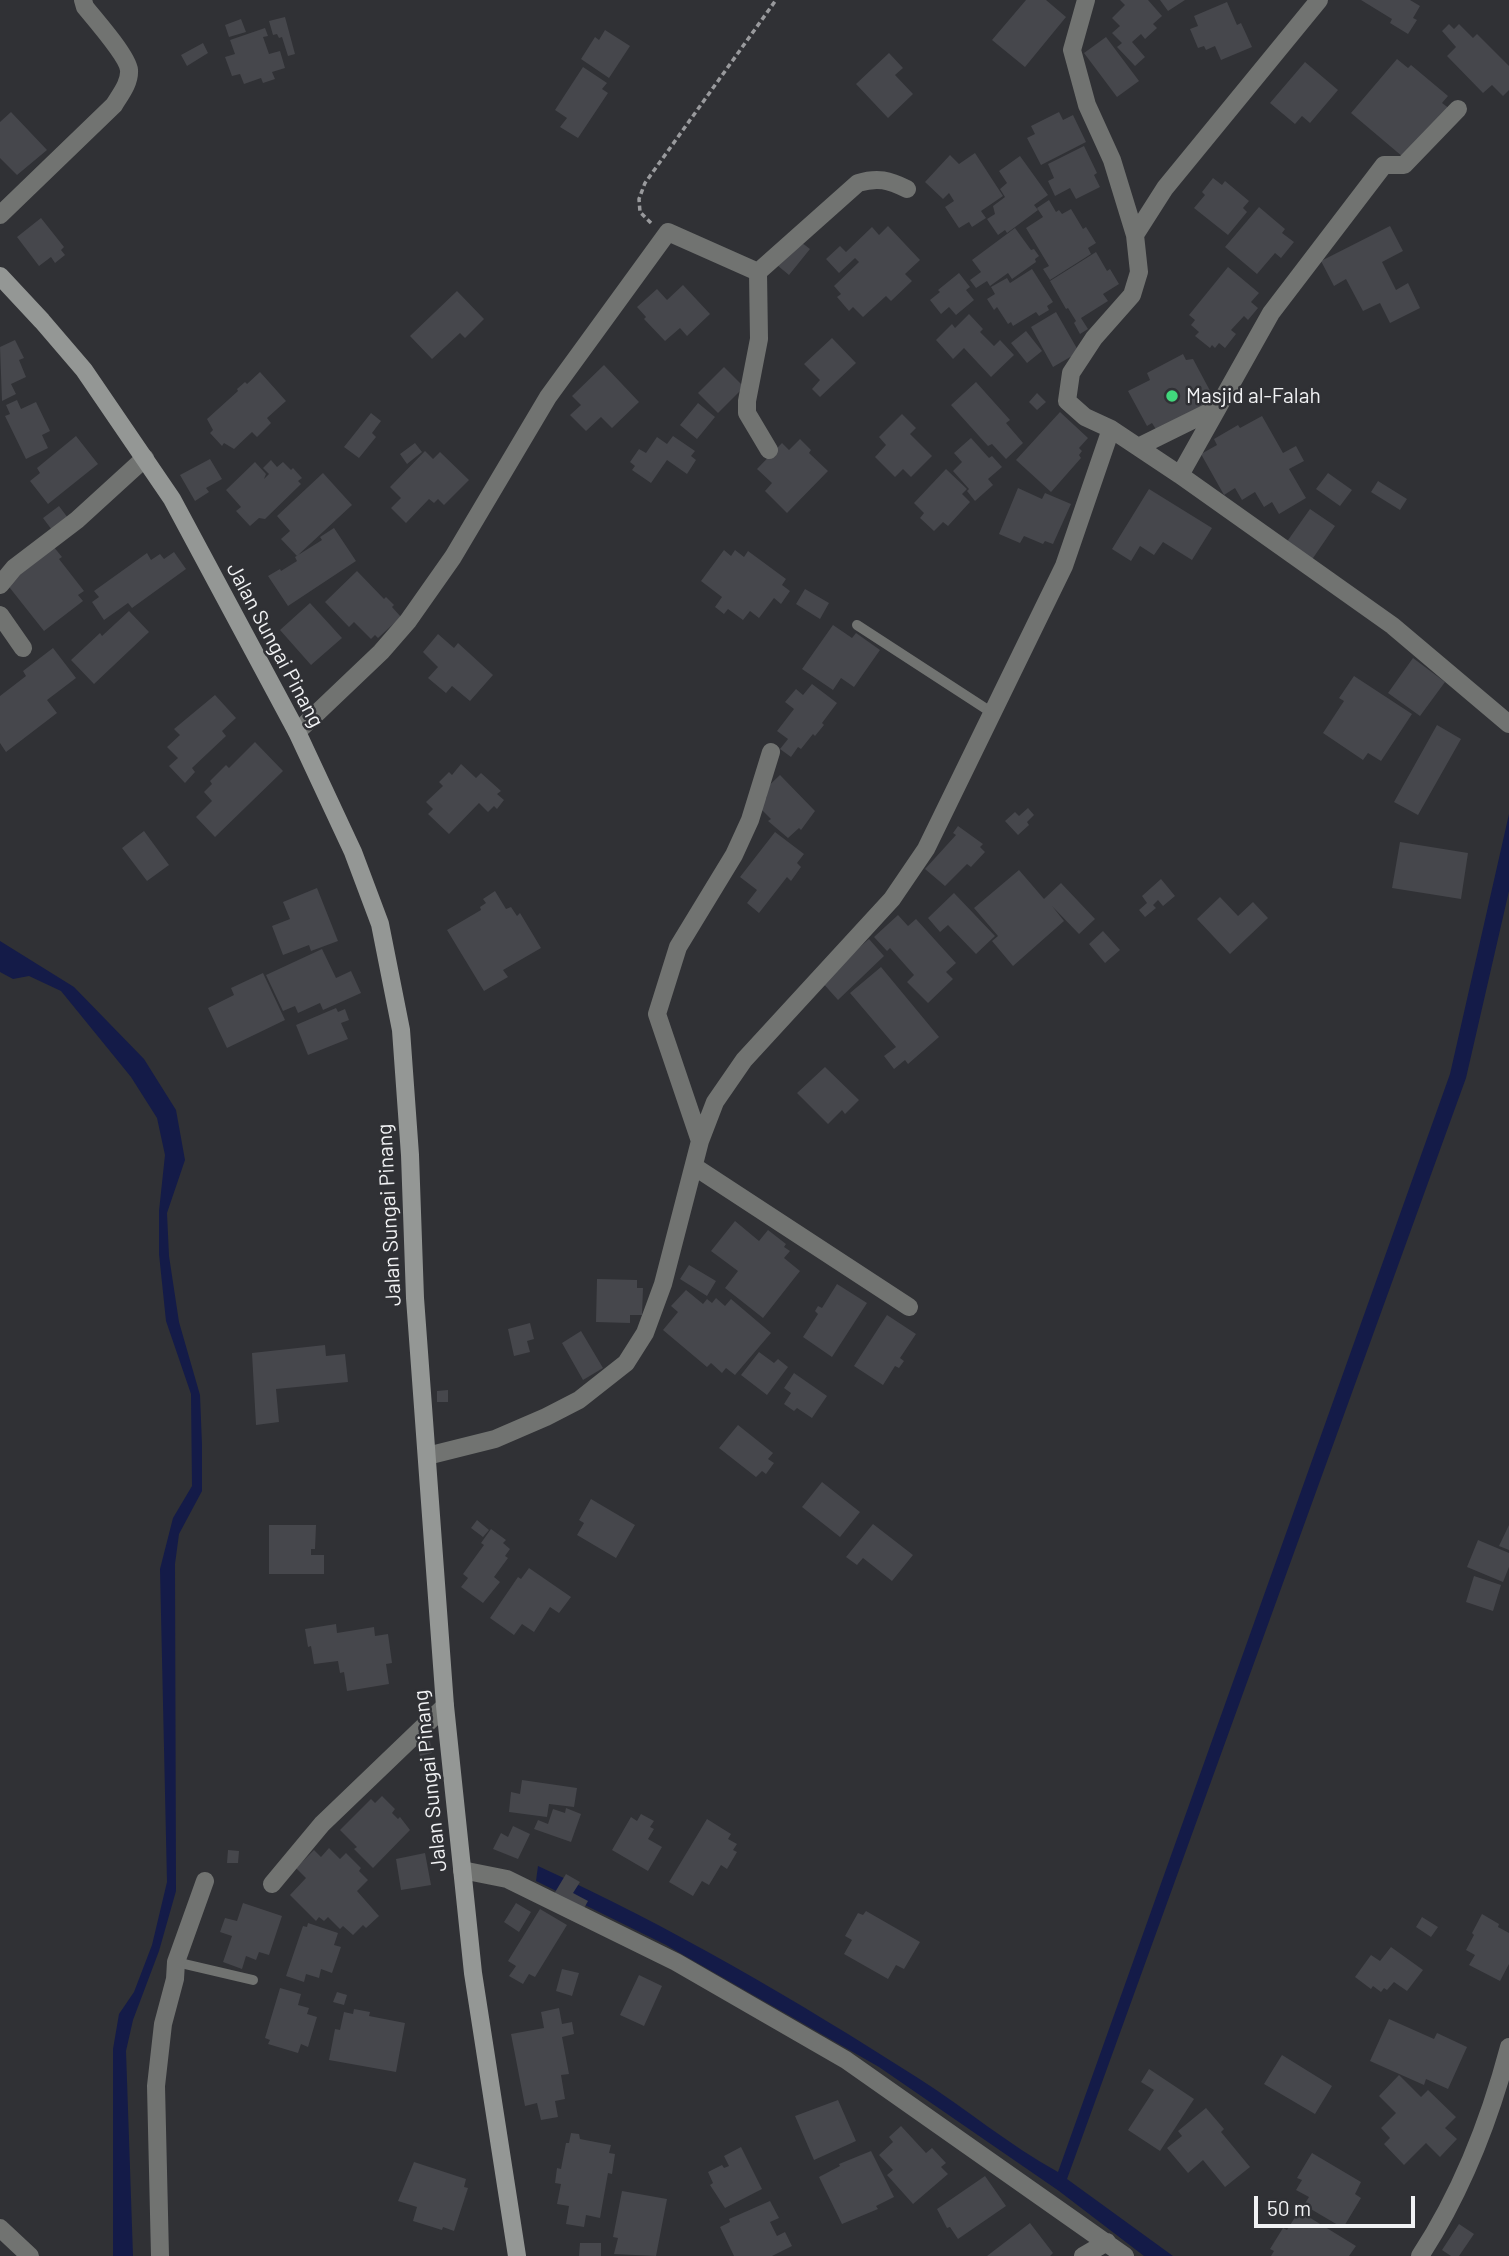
<!DOCTYPE html>
<html>
<head>
<meta charset="utf-8">
<style>
	body { margin:0 }
	#map { position:relative; width:1509px; height:2256px; overflow:hidden; background:#303135; font-family:Barlow,sans-serif }
	canvas { display:block }
	.scale { position:absolute; left:1254px; top:2196px; width:161px; height:32px; box-sizing:border-box; border:4px solid #f1f2f4; border-top:0; padding-left:9px; font-size:21px; line-height:24px; white-space:nowrap; color:#f1f2f4; -webkit-text-stroke:5px #303135; paint-order:stroke }
</style>
</head>
<body>
<div id="map">
<canvas width="1509" height="2256"></canvas>
<div class="scale">50 m</div>
</div>
<script>
const context = document.querySelector('canvas').getContext('2d');
context.lineJoin = 'round';
function fillPath(path, color) {
  context.fillStyle = color;
  context.fill(path, 'evenodd');
}
function stroke(path, color, width, dash) {
  context.strokeStyle = color;
  context.lineWidth = width;
  context.lineCap = dash ? 'butt' : 'round';
  context.setLineDash(dash || []);
  context.stroke(path);
}
function drawText(font, color, halo, rows, align = 'center') {
  context.font = font + ' Barlow,sans-serif';
  context.lineWidth = 5;
  context.setLineDash([]);
  context.textBaseline = 'middle';
  context.strokeStyle = halo;
  context.fillStyle = color;
  for (const [text, x, y, turn = 0] of rows) {
    context.save();
    context.translate(x, y);
    context.rotate((+turn || 0) * Math.PI / 180);
    context.textAlign = isNaN(turn) ? turn : align;
    if (halo) context.strokeText(text, 0, 0);
    context.fillText(text, 0, 0);
    context.restore();
  }
}
fillPath(new Path2D(`
	M1509,814v77l-43,187 -399,1101 106,77h-29l-85,-65 -180,-124 -213,-122 -130,-64 2,-15c132,60 258,134 380,212 47,30 91,67 140,94l392,-1098z
	M0,941l74,46 70,72 32,51 9,50 -18,53 2,43 10,66 21,73 2,50v46l-23,43 -4,30 1,327 -17,60 -26,69 -7,31 7,205h-20v-207l6,-35 15,-22 18,-47 15,-63 -7,-313 13,-51 19,-32 -1,-92 -25,-73 -7,-67v-43l6,-56 -8,-37 -26,-41 -70,-86 -32,-15 -16,3 -13,-7z`), '#141b48');
fillPath(new Path2D(`
	M1026,0h20l20,17 -41,50 -33,-27z
	M1120,0h28l14,16 -9,8 4,4 -12,11 -4,-5 -9,8 13,15 -10,9 -18,-19 5,-4 -10,-10 8,-7 -8,-8 13,-13z
	M1160,0h25l-17,11z
	M1361,0h49l10,6 -7,12 4,2 -9,14 -18,-11 2,-4z
	M1227,2l10,23 4,-2 11,24 -31,13 -6,-14 -9,4 -2,-4 -6,2 -8,-19 8,-3 -4,-10z
	M285,17l10,37 -7,2 -6,-19 -3,1 -2,-4 -4,1 -4,-14z
	M241,19l5,13 -17,5 -4,-12z
	M1449,24l5,5 5,-5 14,14 4,-4 32,32v24l-6,6 -11,-11 -9,8 -36,-37 9,-9 -14,-16z
	M265,28l3,8 -5,1 6,17 11,-3 5,17 -13,4 3,7 -12,4 -2,-5 -17,6 -4,-10 -8,2 -7,-19 10,-3 -5,-14z
	M605,30l25,16 -21,32 -28,-19 14,-22 4,3z
	M1106,37l33,44 -22,16 -33,-44z
	M203,43l5,10 -21,13 -6,-11z
	M889,53l14,15 -8,7 18,19 -25,24 -32,-34z
	M1397,59l11,9 3,-3 37,31 -6,7 8,6 -47,48 -52,-44z
	M1305,62l33,28 -28,33 -8,-7 -7,8 -25,-21z
	M583,67l24,16 -5,6 6,4 -30,45 -18,-11 7,-9 -12,-8z
	M11,112l36,38 -30,25 -17,-17v-36z
	M1059,112l4,8 10,-5 13,27 -45,23 -14,-27 8,-4 -4,-8z
	M1084,146l13,27 -3,2 6,12 -24,12 -6,-11 -15,8 -7,-15 6,-3 -6,-14z
	M975,153l28,43 -22,15 5,7 -14,9 -3,-5 -10,6 -14,-21 9,-6 -5,-8 -6,6 -18,-17 25,-27 9,9z
	M1020,156l28,39 -14,10 4,5 -31,23 -2,-3 -7,5 -11,-16 8,-5 -2,-8 12,-9 -5,-8 7,-6 -8,-12z
	M1213,178l9,7 3,-4 24,20 -6,7 4,4 -19,23 -34,-27 11,-13 -3,-3z
	M1049,200l7,12 3,-2 3,4 9,-5 12,20 3,-2 10,16 -8,5 3,6 -41,26 -7,-11 6,-3 -23,-38 17,-11 -6,-9z
	M1259,207l26,22 -3,4 12,9 -13,16 -6,-5 -18,21 -32,-27z
	M41,218l23,29 -3,3 4,5 -10,8 -4,-6 -12,9 -22,-29z
	M888,226l32,34 -15,14 7,7 -21,20 -5,-5 -23,21 -10,-10 -4,4 -12,-14 4,-3 -7,-8 25,-24 -4,-4 -16,15 -13,-14 14,-13 6,6 26,-25 7,8z
	M1390,226l13,25 -21,11 14,28 12,-7 12,25 -30,15 -10,-20 -17,8 -17,-32 -12,7 -13,-25z
	M1015,228l16,22 3,-1 5,7 -4,3 1,3 -24,17 -4,-6 -18,13 -3,-5 -11,7 -6,-8 11,-8 -9,-12z
	M797,239l13,10 -21,26 -12,-10z
	M1096,252l11,19 3,-2 9,15 -16,10 5,7 -27,17 7,11 -8,5 -6,-11 2,-2 -8,-13 -2,1 -16,-28z
	M1228,267l31,26 -8,9 7,6 -10,12 -4,-4 -13,14 5,4 -11,14 -6,-5 -4,5 -3,-3 -2,3 -15,-12 4,-4 -8,-7 4,-5 -6,-5z
	M1032,269l21,33 -6,4 2,4 -10,6 -3,-4 -23,14 -2,-4 -3,2 -11,-17 -3,3 -7,-11 8,-5 -4,-7 16,-9 3,5z
	M959,273l11,14 -4,3 8,10 -18,15 -7,-8 -8,7 -11,-14 10,-8 -2,-2z
	M683,285l27,29 -23,22 -7,-8 -15,13 -21,-22 2,-2 -9,-10 20,-18 10,11z
	M457,291l27,28 -19,19 -5,-5 -28,26 -22,-23z
	M1056,312l23,40 -26,15 -22,-40z
	M969,314l14,15 -3,3 14,14 6,-6 14,15 -23,22 -27,-29 -11,11 -17,-19 16,-16 3,4z
	M1026,331l16,20 -15,12 -16,-20z
	M832,338l24,25 -36,34 -8,-8 8,-9 -16,-16z
	M15,340l9,18 -5,2 7,17 -15,7 5,10 -14,7 -2,-54z
	M1183,354l3,6 7,-1 22,41 -58,31 -5,-8 -5,3 -19,-35 22,-11 -3,-7z
	M604,365l35,37 -27,26 -11,-11 -15,14 -16,-16 11,-10 -9,-9z
	M724,367l20,20 -26,26 -20,-20z
	M260,372l26,29 -19,17 4,5 -14,14 -5,-5 -18,17 -10,-6 -2,3 -12,-13 3,-3 -6,-11 31,-28 -1,-2 8,-7 2,2z
	M976,382l34,38 -4,3 17,20 -17,16 -14,-15 -4,2 -37,-41z
	M1037,393l9,9 -9,8 -8,-8z
	M17,400l4,9 15,-7 14,29 -8,4 6,13 -22,11 -21,-43 5,-2 -4,-9z
	M698,403l17,14 -18,22 -17,-14z
	M1060,412l28,26 -9,10 3,3 -3,4 2,3 -30,34 -35,-32z
	M371,413l10,8 -9,12 4,4 -17,21 -15,-11z
	M902,414l14,14 -6,6 22,22 -21,21 -8,-8 -8,8 -20,-20 11,-12 -7,-8z
	M1262,416l21,37 13,-7 8,15 -15,8 17,29 -27,16 -7,-12 -8,5 -9,-15 -13,8 -7,-12 -11,7 -23,-41 16,-9 -3,-6 24,-14 2,3z
	M76,436l22,28 -50,40 -18,-23 10,-8 -3,-5z
	M673,436l22,15 -4,5 5,4 -9,14 -20,-14 -16,23 -19,-13 3,-4 -5,-4 9,-13 7,4 11,-16 10,7z
	M971,438l18,20 3,-2 10,11 -14,12 5,6 -18,16 -8,-10 2,-2 -16,-18 9,-9 -8,-9z
	M800,439l11,11 -2,3 19,18 -41,42 -22,-22 7,-8 -15,-14 25,-26 7,7z
	M415,443l7,9 -15,12 -7,-10z
	M425,451l8,8 7,-7 29,28 -25,25 -6,-6 -4,4 -5,-4 -23,24 -15,-15 10,-10 -11,-11z
	M210,459l12,20 -16,9 3,4 -14,9 -15,-26z
	M271,460l6,7 6,-5 8,8 2,-2 9,10 -4,3 3,3 -36,35 -6,-1 -9,8 -14,-15 5,-4 -15,-17 29,-28 11,12 -2,5 5,-5 -6,-6z
	M946,469l21,20 -5,5 8,8 -22,24 -5,-4 -9,9 -14,-13 4,-5 -10,-10z
	M323,473l29,32 -55,51 -16,-17 9,-8 -13,-15z
	M1328,473l24,17 -12,16 -24,-17z
	M1378,481l29,18 -7,11 -29,-18z
	M1018,488l24,11 3,-6 26,11 -18,40 -8,-3 -2,3 -19,-8 -4,7 -21,-9z
	M1149,489l63,39 -20,32 -29,-18 -9,13 -14,-9 -9,15 -19,-12z
	M59,506l9,12 -16,12 -9,-12z
	M1310,509l25,17 -24,35 -25,-18z
	M334,528l22,33 -68,45 -20,-30 12,-7 1,2 16,-10 -2,-4 27,-17 -2,-3z
	M53,546l9,11 -3,2 25,32 -6,4 5,6 -39,30 -38,-48z
	M724,550l7,6 4,-6 9,7 4,-6 38,28 -4,6 8,6 -9,13 -7,-6 -15,20 -9,-7 -7,9 -15,-11 -4,5 -9,-7 7,-10 -21,-16z
	M174,552l12,17 -54,39 -4,-5 -24,17 -12,-18 7,-5 -5,-6 53,-38 4,7 9,-6 4,5z
	M357,571l27,28 2,-2 8,8 -2,2 9,10 -23,21 -3,-3 -4,4 -17,-17 -5,5 -24,-25z
	M805,589l24,14 -9,16 -24,-15z
	M310,603l32,35 -31,27 -31,-35z
	M129,611l20,21 -55,52 -23,-24 29,-27 2,3z
	M833,625l19,13 4,-5 24,17 -26,37 -13,-9 -8,12 -31,-21z
	M438,634l16,14 4,-5 35,32 -23,26 -18,-15 -6,7 -18,-15 10,-11 -15,-15z
	M53,648l23,30 -29,22 10,13 -51,39 -6,-9v-47l26,-20 -3,-5z
	M1413,658l32,24 -25,34 -32,-23z
	M1354,676l58,38 -31,47 -13,-8 -5,7 -40,-27 21,-32 -5,-3z
	M812,684l25,19 -15,20 2,2 -9,11 -2,-2 -12,15 -3,-2 -7,10 -11,-8 8,-10 -11,-8 17,-22 -9,-7 11,-13 7,6z
	M215,695l21,23 -14,13 4,5 -34,32 3,4 -10,11 -16,-17 9,-8 -11,-11 13,-12 -6,-6z
	M1437,725l24,14 -43,76 -24,-13z
	M255,742l28,29 -68,66 -19,-20 16,-16 -8,-9 8,-8 -2,-3 16,-16 3,3z
	M461,764l15,14 5,-5 20,18 -4,3 7,6 -7,9 -3,-3 -6,6 -9,-9 -30,31 -21,-20 5,-5 -7,-7 17,-16 -4,-4 10,-10 3,3z
	M780,775l35,36 -14,19 -2,-2 -11,10 -20,-17 3,-2 -13,-13 9,-9 -5,-5z
	M1028,808l6,7 -7,7 2,3 -11,10 -13,-14 10,-9 4,4z
	M958,826l25,18 -3,3 5,5 -14,15 -4,-3 -22,22 -20,-17 31,-34 -3,-2z
	M144,831l25,34 -22,16 -25,-33z
	M775,832l29,22 -7,9 4,4 -10,14 -4,-4 -28,36 -12,-10 10,-13 -17,-13z
	M1400,842l68,11 -7,46 -69,-11z
	M1019,870l25,29 17,-16 34,36 -16,15 -27,-28 12,15 -51,45 -21,-25 6,-5 -24,-28z
	M1161,879l14,17 -12,10 -5,-6 -5,5 3,3 -11,9 -6,-7 8,-7 -5,-7z
	M317,888l21,53 -27,10 -2,-6 -26,10 -11,-29 18,-7 -7,-17z
	M495,891l11,18 5,-2 6,9 3,-3 21,35 -38,22 5,7 -24,14 -37,-61 34,-20 -1,-3 6,-4 -3,-4z
	M954,893l41,43 -19,18 -28,-29 -8,7 -12,-14z
	M1220,897l18,19 15,-14 15,16 -38,36 -33,-35z
	M898,915l10,11 8,-7 40,44 -10,9 7,7 -25,24 -21,-21 7,-7 -24,-27 -3,3 -13,-14z
	M1103,931l17,19 -15,13 -16,-19z
	M869,939l15,17 -46,44 -17,-19z
	M322,949l14,29 15,-7 10,22 -38,17 -3,-7 -22,10 -3,-7 -12,5 -17,-36z
	M881,967l58,70 -31,27 -3,-4 -11,9 -10,-13 12,-9 -46,-54z
	M263,973l22,47 -58,28 -19,-40 26,-13 -3,-7z
	M336,1008l2,4 7,-3 4,11 -8,3 7,16 -40,16 -12,-30z
	M825,1067l34,33 -14,14 -3,-4 -14,14 -31,-31z
	M735,1221l24,20 9,-11 18,14 -2,3 6,4 -6,7 16,13 -37,47 -38,-30 13,-17 -27,-20z
	M689,1265l27,16 -9,15 -27,-17z
	M597,1279l40,1v8h6l-1,27h-12v8l-34,-1z
	M837,1284l30,19 -35,54 -29,-20 15,-23 -3,-3 3,-5 4,2z
	M686,1290l17,14 4,-5 5,4 4,-5 9,8 6,-7 40,34 -36,42 -9,-7 -4,5 -11,-10 -4,4 -44,-37 15,-18 -7,-6z
	M887,1315l29,19 -16,24 4,3 -5,7 -4,-2 -12,19 -29,-19z
	M530,1323l4,16 -7,2 3,11 -16,4 -6,-27z
	M581,1331l22,37 -20,12 -21,-37z
	M325,1345l1,11 19,-2 3,28 -72,7 3,33 -23,3 -4,-72z
	M759,1352l15,11 4,-4 10,8 -21,28 -26,-20z
	M794,1373l33,23 -15,22 -15,-10 -3,3 -10,-7 7,-11 -7,-5z
	M448,1390v12h-11v-11z
	M738,1425l35,28 -5,6 6,4 -8,11 -4,-3 -6,6 -37,-29z
	M822,1482l38,30 -20,25 -38,-30z
	M591,1499l44,26 -19,33 -39,-23 7,-12 -5,-3z
	M477,1520l12,10 -6,7 -12,-9z
	M873,1524l40,31 -21,26 -29,-23 -6,7 -11,-8z
	M269,1525h47l-1,24h-4v6h13v19h-55z
	M1509,1525v25l-10,-4z
	M491,1529l15,11 -3,3 7,6 -5,7 3,2 -14,19 6,5 -17,21 -22,-16 7,-9 -5,-4 21,-29 -3,-2z
	M1478,1540l31,13v14l-6,15 -36,-15z
	M529,1568l42,29 -12,16 -9,-6 -16,25 -12,-8 -8,11 -24,-17 28,-41 3,2z
	M1474,1576l27,9 -8,26 -27,-9z
	M336,1624l1,9 37,-6 1,9 13,-2 4,29 -6,1 3,20 -42,7 -3,-19 -4,1 -2,-12 -24,3 -3,-18 -3,1 -3,-18z
	M430,1741l2,12 -12,3 -3,-13z
	M522,1780l55,8 -3,19 -25,-3 -2,13 -38,-5 2,-20 9,2z
	M382,1796l13,13 -3,4 6,6 2,-2 10,13 -37,38 -19,-19 3,-2 -17,-17 31,-31 4,4z
	M566,1808l15,6 -10,28 -37,-13 4,-9 10,4 5,-15 12,4z
	M641,1814l13,7 -4,6 4,2 -6,10 14,8 -14,24 -36,-21 19,-33 6,4z
	M707,1819l24,15 -3,5 9,5 -4,6 4,2 -10,17 -6,-4 -12,20 -7,-4 -9,15 -24,-14z
	M513,1826l17,8 -12,25 -25,-10 8,-16 7,4z
	M329,1848l11,11 6,-6 15,15 -2,3 9,9 -11,11 22,25 -13,12 -3,-3 -10,10 -10,-9 -3,3 -12,-12 -4,4 -5,-4 -3,4 -26,-26 16,-17 -10,-10 18,-18 7,7z
	M228,1850l11,1 -1,12h-11z
	M425,1853l6,32 -30,5 -5,-31z
	M566,1874l14,8 -7,11 15,8 -5,9 -29,-16z
	M243,1903l39,13 -13,39 -10,-3 -3,8 -10,-4 -4,13 -19,-7 9,-26 -12,-4 5,-14 12,3z
	M516,1903l15,9 -12,20 -15,-10z
	M540,1909l27,16 -32,52 -6,-3 -6,10 -14,-8 7,-10 -8,-5z
	M866,1911l54,31 -16,27 -8,-4 -8,14 -44,-25 8,-14 -7,-4 13,-23 5,2z
	M1482,1914l17,10 -1,3 11,6v31l-9,17 -31,-16 6,-10 -9,-5 8,-15 -2,-2z
	M1422,1917l16,10 -7,10 -15,-10z
	M308,1923l30,10 -4,12 7,2 -9,26 -11,-4 -2,9 -13,-4 -2,8 -18,-6 17,-50 4,1z
	M1391,1947l32,23 -16,21 -13,-9 -7,8 -3,-2 -3,4 -8,-6 -2,3 -16,-12 16,-22 9,6z
	M562,1969l17,4 -7,23 -16,-5z
	M639,1975l23,11 -18,40 -24,-11z
	M280,1988l21,6 -3,11 11,3 -2,6 10,3 -9,30 -7,-3 -3,9 -30,-9 2,-4 -5,-2z
	M337,1992l10,3 -3,10 -11,-3z
	M559,2008l3,16 10,-2 2,12 -12,3 7,37 -8,1 4,24 -10,2 3,16 -17,3 -4,-17 -12,3 -14,-72 33,-6 -3,-16z
	M354,2009l16,3 -1,4 36,7 -9,49 -67,-12 6,-31 5,1 4,-18 9,2z
	M1389,2019l45,20 3,-6 30,14 -19,42 -22,-10 -2,6 -54,-24z
	M1282,2055l50,31 -17,28 -51,-30z
	M1149,2069l45,30 -34,52 -32,-21 26,-40 -13,-8z
	M1399,2075l22,22 7,-7 28,27 -11,11 12,11 -17,18 -14,-14 -22,22 -20,-21 6,-6 -9,-10 15,-15 -17,-17z
	M838,2100l18,41 -42,19 -19,-44z
	M1206,2108l18,21 -3,3 29,35 -25,20 -22,-27 -15,13 -21,-25 15,-12 -4,-5z
	M901,2126l25,27 6,-5 14,15 -5,4 7,7 -35,30 -26,-29 6,-5 -14,-15 14,-13 -4,-5z
	M571,2133l8,1 1,5 31,6 -2,8 6,1 -3,20 -4,-1 -8,45 -14,-3 -2,12 -18,-3 3,-18 -12,-2 4,-20 -6,-1 2,-15 4,1 5,-26h3z
	M741,2147l21,42 -37,19 -15,-23 3,-2 -5,-11 14,-7 2,3 5,-2 -5,-10z
	M871,2151l23,46 -18,9 2,3 -36,15 -23,-47 21,-11 -1,-2z
	M1312,2153l49,29 -6,12 6,4 -18,30 -39,-23 5,-8 -13,-7 6,-10 -5,-2z
	M414,2162l52,17 -2,8 4,1 -14,43 -11,-4 -1,3 -29,-9 4,-14 -19,-6z
	M985,2176l21,30 -48,33 -8,-12 -3,1 -10,-19z
	M622,2191l45,8 -11,57 -42,-2 4,-16 -5,-1z
	M770,2201l9,17 -9,4 7,14 8,-4 7,14 -20,10h-38l-14,-29 10,-5 -1,-3z
	M1299,2211l57,35 -7,10h-78l3,-5 -4,-2 13,-21 4,2z
	M1030,2223l23,30 -3,3h-63z
	M1459,2224l15,10 -15,22h-8l-9,-6z
	M580,2243h21v13h-22z`), '#46474c');
stroke(new Path2D(`
	M651,223l-11,-11 -1,-13 6,-16 131,-183`), '#999a9d', 3.5, [5, 3.5]);
stroke(new Path2D(`
	M857,625l137,89
	M176,1962l77,18`), '#717371', 10);
stroke(new Path2D(`
	M1086,0l-14,50 15,55 25,55 23,75
	M1319,0l-154,188 -30,47 4,37 -7,23 -38,43 -23,35 -4,28 18,16 26,12 69,46 213,151 116,98
	M0,215l114,-110c6,-10 16,-22 15,-35 -1,-13 -34,-51 -44,-63l-2,-7
	M1138,447l79,-39
	M769,450l-22,-37v-12l12,-62 -1,-67 100,-89c20,-6 31,-3 49,6
	M1180,475l91,-162 113,-148h20l54,-56
	M0,585l14,-17 63,-48 68,-62
	M0,615l23,33
	M297,732l84,-80 27,-31 45,-64 95,-160 120,-165 90,40
	M700,1141l-43,-127 21,-67 56,-92 16,-35 21,-68
	M695,1167l214,140
	M427,1456l68,-17 51,-22 33,-17 47,-37 19,-30 18,-49 37,-143 15,-39 29,-42 148,-161 34,-50 138,-283 47,-137
	M462,1870l45,9 169,83 170,98 279,196
	M272,1884l50,-60 123,-118
	M0,2228l30,28
	M160,2256l-4,-170 7,-62 12,-45 1,-17 29,-81
	M1083,2256l24,-14
	M1420,2256c41,-63 70,-137 89,-209`), '#717371', 18);
stroke(new Path2D(`
	M0,276l42,45 42,49 88,129 125,233 56,120 27,72 21,106 9,125 5,143 30,408 28,267 44,283`), '#949795', 18);
for (const [x, y, r, color] of [
	[1172,396,7,"#41d77c"]
]) {
  const dot = new Path2D();
  dot.arc(x, y, r, 0, 2 * Math.PI);
  context.fillStyle = color;
  context.fill(dot);
  stroke(dot, '#303135', 2.5);
}
drawText('21px', '#f1f2f4', '#303135', [
	["Masjid al-Falah",1186,396]
], 'left');
drawText('21px', '#f1f2f4', '#303135', [
	["Jalan Sungai Pinang",275,645,62],
	["Jalan Sungai Pinang",389,1215,-93],
	["Jalan Sungai Pinang",430,1781,-96]
]);
</script>
</body>
</html>
